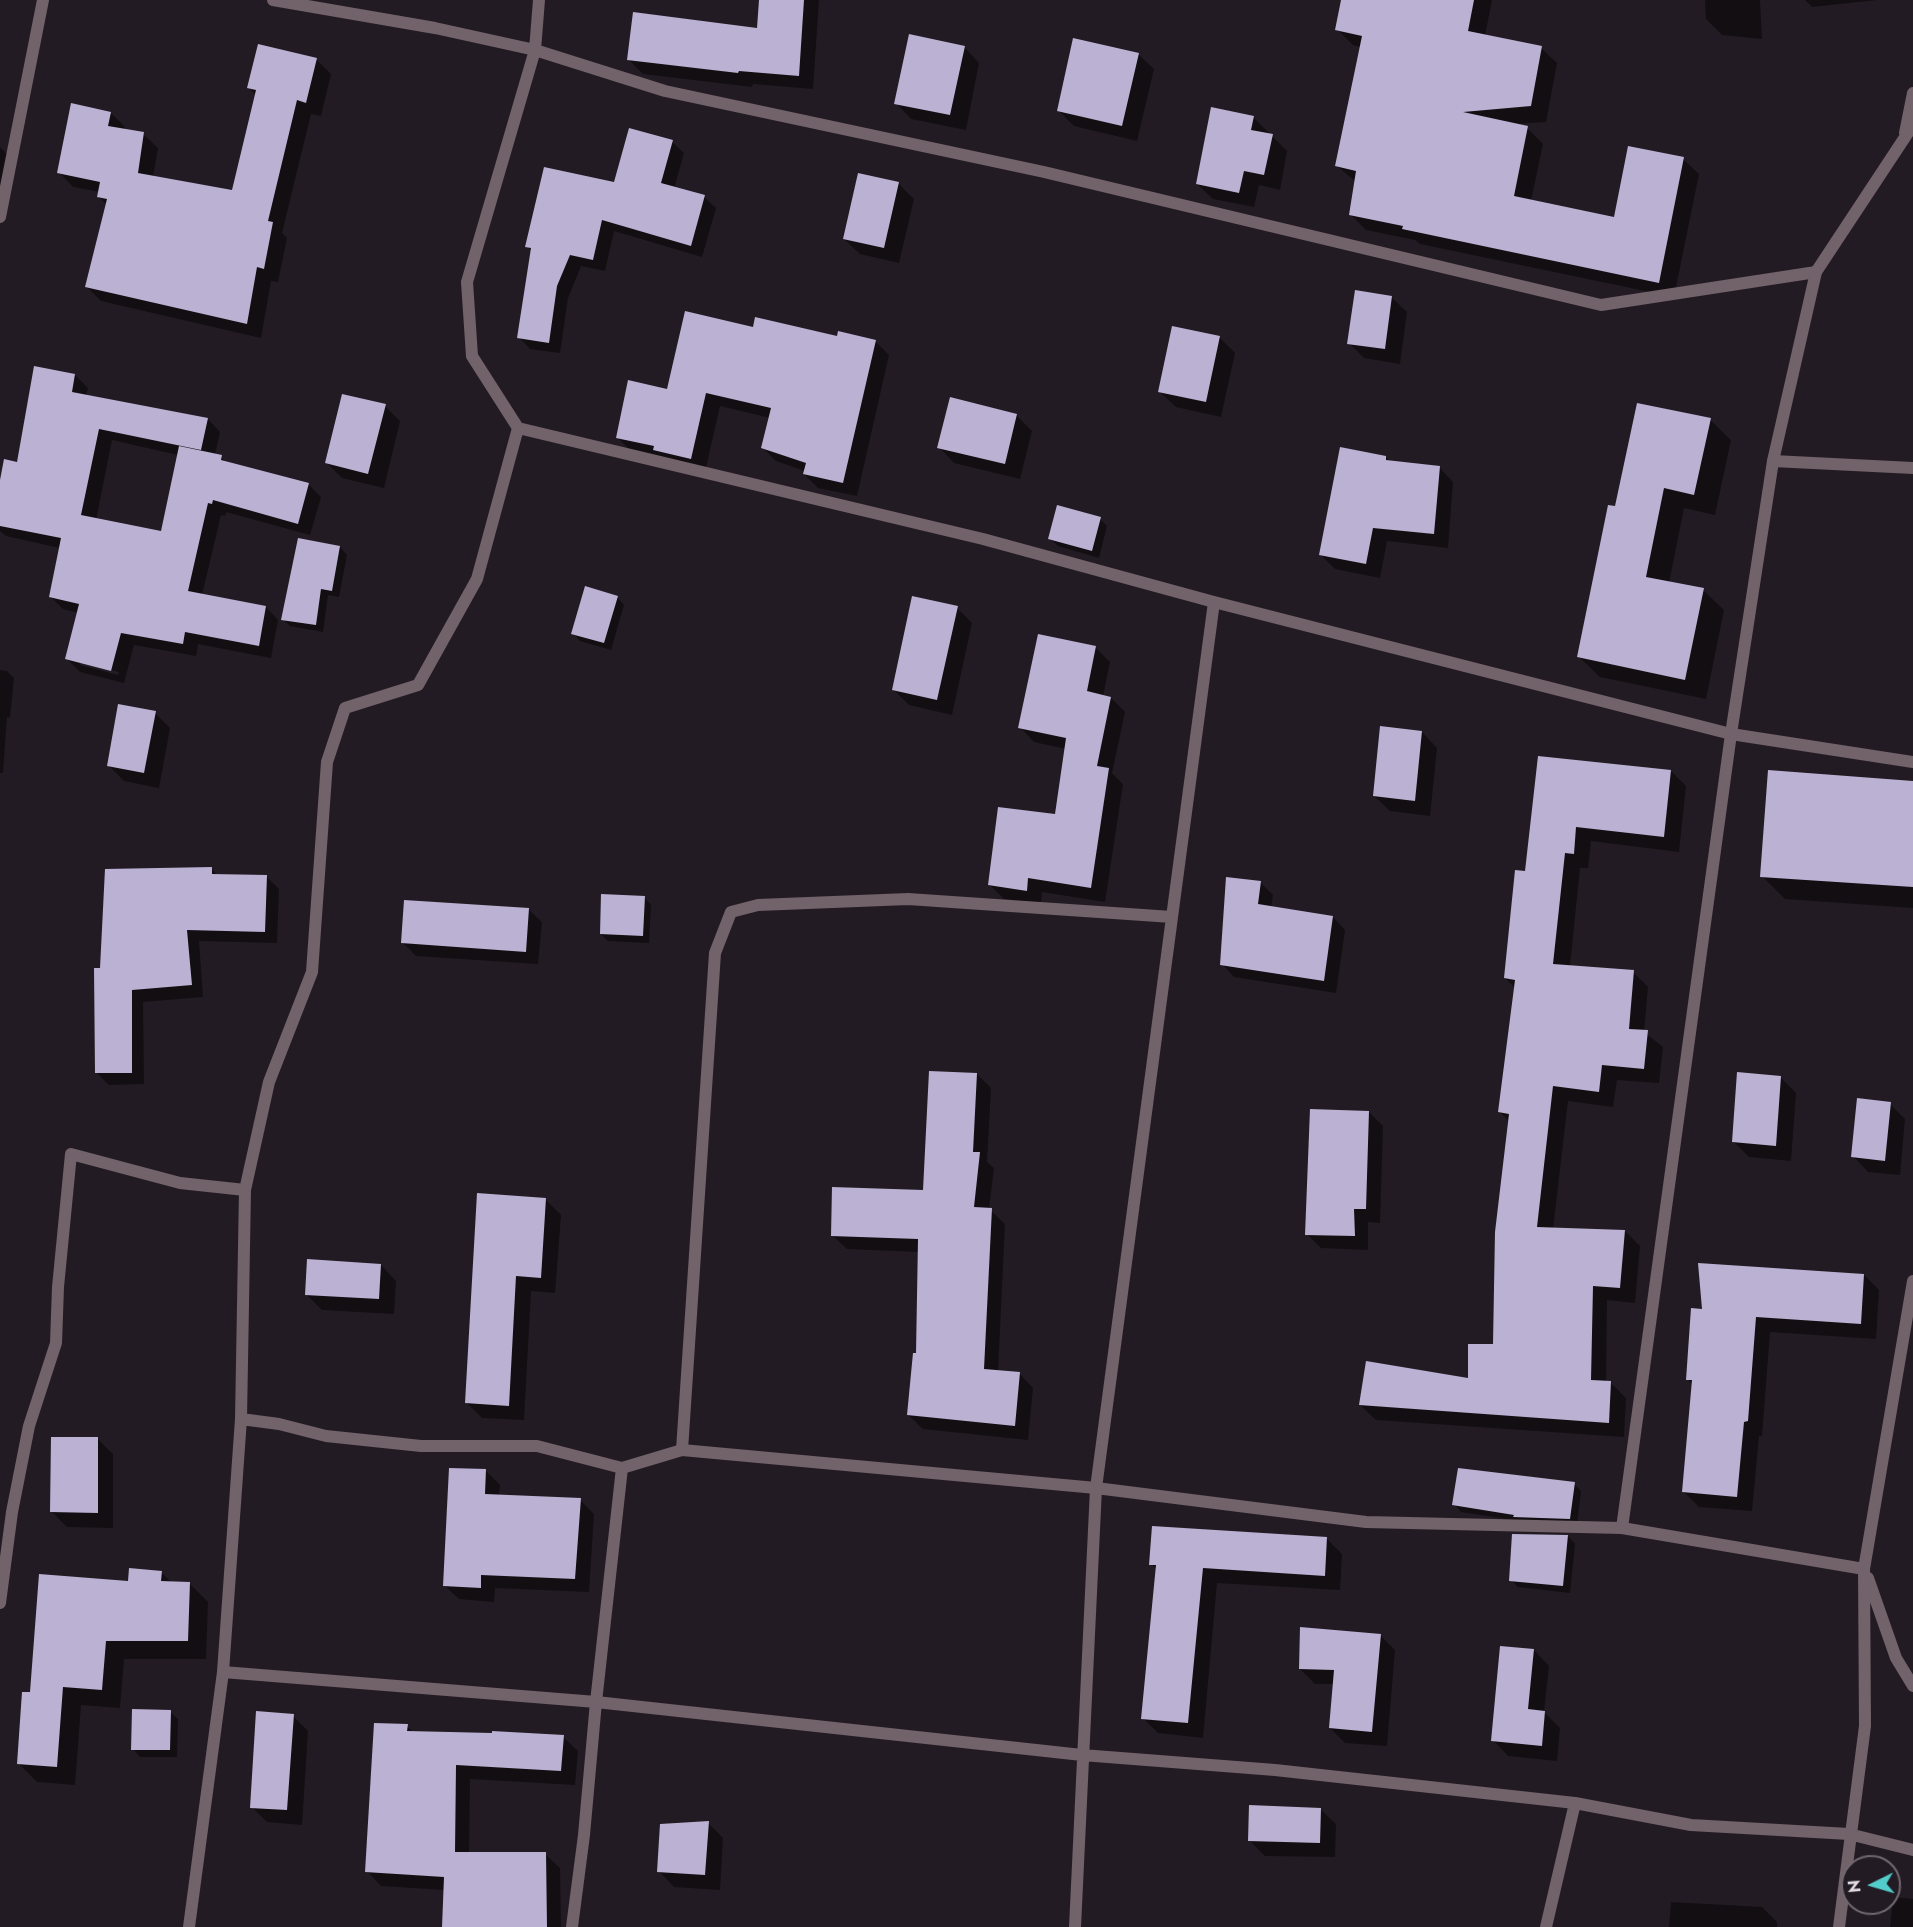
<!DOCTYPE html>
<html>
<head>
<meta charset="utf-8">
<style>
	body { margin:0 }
	#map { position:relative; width:1913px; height:1927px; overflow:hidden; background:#231b23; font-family:Jost,sans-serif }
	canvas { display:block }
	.north { position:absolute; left:1841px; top:1855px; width:60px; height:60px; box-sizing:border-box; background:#231b23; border:2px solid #6f696f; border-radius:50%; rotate:265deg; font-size:16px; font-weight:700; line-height:24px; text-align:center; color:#e2dde2 }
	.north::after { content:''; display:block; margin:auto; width:21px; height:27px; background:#52cdcc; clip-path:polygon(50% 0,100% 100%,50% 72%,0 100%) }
</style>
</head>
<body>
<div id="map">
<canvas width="1913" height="1927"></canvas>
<div class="north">N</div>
</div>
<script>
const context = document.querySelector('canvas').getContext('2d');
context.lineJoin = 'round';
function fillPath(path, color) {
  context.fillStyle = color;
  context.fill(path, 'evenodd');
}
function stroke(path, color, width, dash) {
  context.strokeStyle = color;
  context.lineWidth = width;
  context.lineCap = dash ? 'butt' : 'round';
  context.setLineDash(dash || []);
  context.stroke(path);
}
fillPath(new Path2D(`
	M760,0h59l-6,89 -60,-5 -1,3 -109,-13 -15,-15 130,-29z
	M1342,0h150l-7,36 56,12 16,15 -11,59 -31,2 12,4 16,16 -12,57 84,18 68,-60 16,15 -25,123 -254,-53 -5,-4 -49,-10 -16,-16 6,-32 -19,-16 24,-119 -8,-2 -16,-16z
	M1705,0h55l2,39 -40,-4 -16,-16z
	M1805,0h72l-65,7z
	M259,45l58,15 14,14 -10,42 -10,-2 -29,119 5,5 -9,44 -7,-1 -10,57 -160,-37 -15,-15 21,-81 -8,-8 1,-5 -27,-5 -14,-15 52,-59 14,14 -1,3 19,4 15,14 -5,29 80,15 23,-97 -7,-7z
	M964,47l15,16 -13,67 -55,-11 -15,-16z
	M1138,54l16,15 -17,72 -63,-15 -16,-16z
	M1253,117l34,34 -7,39 -21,-5 -5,22 -41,-8 -16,-15z
	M672,142l12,11 -10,36 30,8 12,11 -14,49 -88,-26 -9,40 -24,-5 -13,32 -8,55 -30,-4 -11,-12 13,-86 -5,-5z
	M0,147l13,13 -13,54z
	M859,175l40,9 15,15 -15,64 -39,-9 -16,-15z
	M1391,297l16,15 -7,52 -36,-6 -15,-15z
	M754,329l121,12 14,14 -32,141 -39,-8 -14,-14 1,-3 -29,-10 -14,-14 8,-29 -50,-12 -15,66 -74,-21 -14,-14 51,-46z
	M1219,337l16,16 -14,64 -45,-10 -16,-15z
	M75,375l13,13 -2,8 122,23 12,13 -5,23 6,2 6,6 81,21 13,13 -11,38 -84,-23 -1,4 -4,-1 -19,80 64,12 12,13 -7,38 -73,-14 -2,12 -62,-11 -10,38 -44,-11 -13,-13 12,-46 -16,-4 -13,-13 10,-48 -54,-12 -6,-5v-43zM112,440l66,15 -16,78 -66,-13zM80,662l39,10 -1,3 -38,-10z
	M385,406l15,15 -16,67 -42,-10 -15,-15z
	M1016,415l16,16 -12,48 -66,-16 -15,-16z
	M1710,420l21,20 -16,75 -31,-7 -15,75 34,7 21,20 -18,89 -106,-22 -21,-20 37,-149z
	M1386,457l5,6 48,4 14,15 -5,66 -61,-7 -7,37 -45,-9 -14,-14z
	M1100,519l7,7 -8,32 -41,-12 -8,-7z
	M340,547l7,8 -8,42 -11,-2 -5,37 -33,-6 -7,-7z
	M617,597l7,8 -13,45 -31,-9 -7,-8z
	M957,608l15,15 -20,92 -43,-10 -15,-15z
	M1039,635l57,13 14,14 -7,34 8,2 14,14 -13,61 11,11 -18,118 -63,-10 -1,12 -37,-5 -14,-14 66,-69 10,-67 -32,-7 -14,-15z
	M0,670l7,1 7,7 -4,40 -3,-1 -4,56h-3z
	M155,713l15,15 -11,60 -35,-7 -15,-15z
	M1422,732l15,16 -7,68 -40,-5 -16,-15z
	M1539,757l132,14 15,15 -7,66 -88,-11 -3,27h-8l-10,98 63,6 15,15 -4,45 19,15 -4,36 -42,-3 -4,27 -45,-6 -15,128 72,2 15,15 -5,57 -28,-3 -1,83h5l15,15 -2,39 -248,-17 -16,-15 109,-25 25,-34 16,-224 -10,-10 15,-124 -10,-10 21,-105z
	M1913,782v126l-128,-9 -23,-23z
	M211,868l7,8 49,1 12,12 -2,54 -78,-2 4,56 -60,5 1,82 -35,1 -12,-12 4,-104z
	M1260,882l13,13 -2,12 62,10 12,13 -9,63 -102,-16 -12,-13z
	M644,897l7,8 -2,38 -41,-2 -7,-7z
	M529,910l13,12 -4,42 -122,-8 -13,-13z
	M977,1074l14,14 -4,74 7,6 -5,41 16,15 -7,148 21,1 14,15 -5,52 -105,-11 -15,-14 10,-60 2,-103 -73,-3 -15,-14 93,-44z
	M1780,1077l16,16 -5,68 -42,-4 -15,-15z
	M1890,1104l15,15 -5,56 -32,-3 -15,-16z
	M1369,1112l14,14 -3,97 -12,-1v28l-47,-2 -14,-14z
	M545,1199l16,16 -6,78 -24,-2 -7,129 -42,-2 -15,-15z
	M381,1265l15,16 -2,33 -72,-4 -16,-16z
	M1864,1275l15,15 -3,49 -106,-7 -8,104h-3l-7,75 -53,-4 -15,-15 9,-107 -6,-6 17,-69z
	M98,1439l15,15v74l-46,-1 -15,-15z
	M486,1471l14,14 -1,11 81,4 14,14 -5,78 -94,-4 -1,14 -35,-3 -14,-13z
	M1574,1484l7,7 -4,34 -57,-4 -59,-9 -7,-8z
	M1514,1535l54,1 7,8 -5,49 -52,-6 -7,-7z
	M1327,1539l15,15 -2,36 -123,-7 -14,155 -45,-5 -15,-15 14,-148 -6,-6z
	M161,1572l10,10 18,1 19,19 -2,57h-82l-4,49 -39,-3 -6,80 -38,-3 -19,-19 13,-69 98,-112z
	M1380,1635l15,15 -8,96 -42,-3 -15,-15 4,-44h-19l-15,-15z
	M1534,1650l15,16 -5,46 16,16 -3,33 -49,-5 -15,-16z
	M170,1712l8,7 -1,38h-37l-7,-8z
	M293,1716l15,15 -6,94 -35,-3 -15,-15z
	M407,1726l7,7 149,4 15,14 -3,34 -105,-6 -1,75h76l15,14 1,59h-117l1,-37 -64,-4 -14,-15z
	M1320,1809l16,15 -1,33 -70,-1 -15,-15z
	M708,1823l15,15 -3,52 -46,-3 -15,-16z
	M1893,1897l20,2v28h-23z
	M1671,1902l91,5 15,15v5h-108z`), '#0007');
fillPath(new Path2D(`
	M759,0h45l-5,76 -60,-5 -1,2 -111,-13 6,-48 124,16z
	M1341,0h133l-6,31 74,15 -11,60 -68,6 65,14 -14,70 100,21 14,-71 56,11 -25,126 -257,-54 1,-3 -54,-11 7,-44 -21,-5 27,-130 -27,-6z
	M909,34l56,12 -15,69 -56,-11z
	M1073,38l66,15 -17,73 -65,-15z
	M258,44l59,14 -11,45 -9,-3 -29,121 5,1 -9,47 -7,-2 -10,57 -162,-37 22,-88 -10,-2 3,-15 -43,-9 14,-70 40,9 -3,14 36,6 -6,41 94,17 24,-100 -9,-2z
	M1211,107l43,9 -3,14 22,4 -9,41 -20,-4 -5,22 -43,-9z
	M629,128l44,12 -12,43 44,12 -14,51 -89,-26 -9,40 -23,-5 -13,31 -8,57 -32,-5 14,-90 -6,-1 19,-80 70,15z
	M858,173l41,9 -15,66 -41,-9z
	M1355,290l37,6 -7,53 -38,-5z
	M685,311l68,16 2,-10 82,19 1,-5 38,9 -33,143 -40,-9 3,-11 -45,-15 10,-40 -65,-15 -15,66 -38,-9 1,-4 -38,-8 12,-58 39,9z
	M1172,326l48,10 -14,66 -48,-10z
	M34,366l41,8 -3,18 136,26 -7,32 -102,-21 -18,86 80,16 18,-85 43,9 -1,5 88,23 -11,41 -85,-24 -1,4 -4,-1 -20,88 78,15 -7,40 -74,-14 -2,12 -62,-11 -10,38 -46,-12 14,-55 -30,-7 12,-59 -61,-12v-46l4,-21 13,3z
	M342,394l44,10 -18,70 -43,-11z
	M950,397l67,17 -12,50 -68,-16z
	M1637,403l74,15 -17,77 -30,-7 -18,89 58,11 -19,92 -108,-23 31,-152 7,1z
	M1340,447l46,9v4l54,6 -6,68 -61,-6 -7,36 -47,-9z
	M1057,505l44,12 -9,34 -44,-12z
	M298,538l42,8 -8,45 -11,-2 -5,36 -35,-5z
	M585,586l33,10 -14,47 -33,-9z
	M912,596l46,10 -21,94 -45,-10z
	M1038,634l58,12 -9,45 24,6 -14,69 12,2 -18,120 -63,-10 -1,13 -39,-6 10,-78 57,7 11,-76 -48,-10z
	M118,704l38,7 -12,62 -37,-7z
	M1380,726l42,5 -7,70 -42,-5z
	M1538,756l133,14 -7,67 -88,-10 -2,27 -9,-1 -12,111 81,6 -5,59 19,1 -4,39 -42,-4 -3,27 -46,-6 -16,141 88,3 -5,58 -27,-2 -2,94 20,1 -2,42 -250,-18 7,-44 102,17v-34h25l2,-112 14,-118 -11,-2 17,-132 -11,-2 11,-108 10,1z
	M1768,770l145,11v106l-153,-10z
	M212,867v7l55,1 -2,57 -78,-2 5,55 -60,5v83h-37l-1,-105h6l5,-99z
	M1226,877l35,4 -3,23 75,12 -9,65 -104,-16z
	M601,894l44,2 -2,40 -43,-2z
	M404,900l125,8 -3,44 -125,-9z
	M929,1071l48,2 -4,79h7l-6,55 18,1 -8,161 36,3 -5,54 -108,-11 6,-62h3l2,-114 -87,-3 1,-49 91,3z
	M1737,1072l44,4 -5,70 -44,-4z
	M1857,1098l34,4 -6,59 -34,-4z
	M1310,1109l59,2 -3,98h-12l1,27 -50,-1z
	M477,1193l69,5 -5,80 -25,-2 -7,130 -44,-3z
	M307,1259l74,5 -2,35 -74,-4z
	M1698,1263l166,11 -3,50 -105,-7 -8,104 -4,1 -7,75 -55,-5 10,-112h-6l5,-72 11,1z
	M51,1437h47v76l-48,-1z
	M449,1468l37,1 -1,25 96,4 -6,81 -94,-4v13l-38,-2z
	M1458,1468l117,14 -5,37 -57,-2 1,-2 -62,-10z
	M1152,1526l175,11 -2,39 -122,-8 -15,155 -47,-4 15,-154h-7z
	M1512,1534l56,1 -5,51 -54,-5z
	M129,1568l33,3 -1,10 29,1 -2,59h-82l-4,49 -39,-3 -6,80 -40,-3 5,-72h8l9,-118 89,7z
	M1300,1627l81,7 -9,98 -43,-4 5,-58 -35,-1z
	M1500,1646l34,3 -6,60 17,2 -3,35 -51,-5z
	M132,1709l39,1 -1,40h-39z
	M256,1711l38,3 -7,96 -37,-2z
	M374,1723l34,1 -1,7 85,2v-2l72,4 -3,36 -105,-6 -1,87h91l1,75h-105l2,-50 -79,-5z
	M1249,1805l72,3 -1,35 -72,-2z
	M709,1821l-4,54 -48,-3 3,-48z`), '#bbb1d3');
stroke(new Path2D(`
	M539,0l-4,50 130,41 379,81 557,133 215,-33
	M0,217l43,-217
	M518,428l465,111 231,63 517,132 182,28
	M1773,461l140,7
	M241,1419l38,5 47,12 95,10h116l85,22
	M682,1450l33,-497 16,-41 27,-7 150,-6 264,18
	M1622,1528l242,41
	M1868,1578l28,80 17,28
	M0,1603l12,-91 17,-86 27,-83 2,-56 13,-133 109,29 65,7
	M223,1672l18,-253 4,-229 24,-108 43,-110 15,-210 18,-54 73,-23 59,-106 41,-151 -46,-72 -5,-74 68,-232 -100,-22 -162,-28
	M572,1927l12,-92 12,-133 486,53 193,15 300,33 116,22 158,9 64,16
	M1075,1927l21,-439 118,-886
	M1546,1927l29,-124
	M1839,1927l26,-201 -1,-157 49,-288`), '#726269', 12);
stroke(new Path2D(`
	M1905,133l8,-40
	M189,1927l34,-255 373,30 26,-234 60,-18 414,38 270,34 256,6 109,-794 42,-273 43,-189 97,-147`), '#726269', 12);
</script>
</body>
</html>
